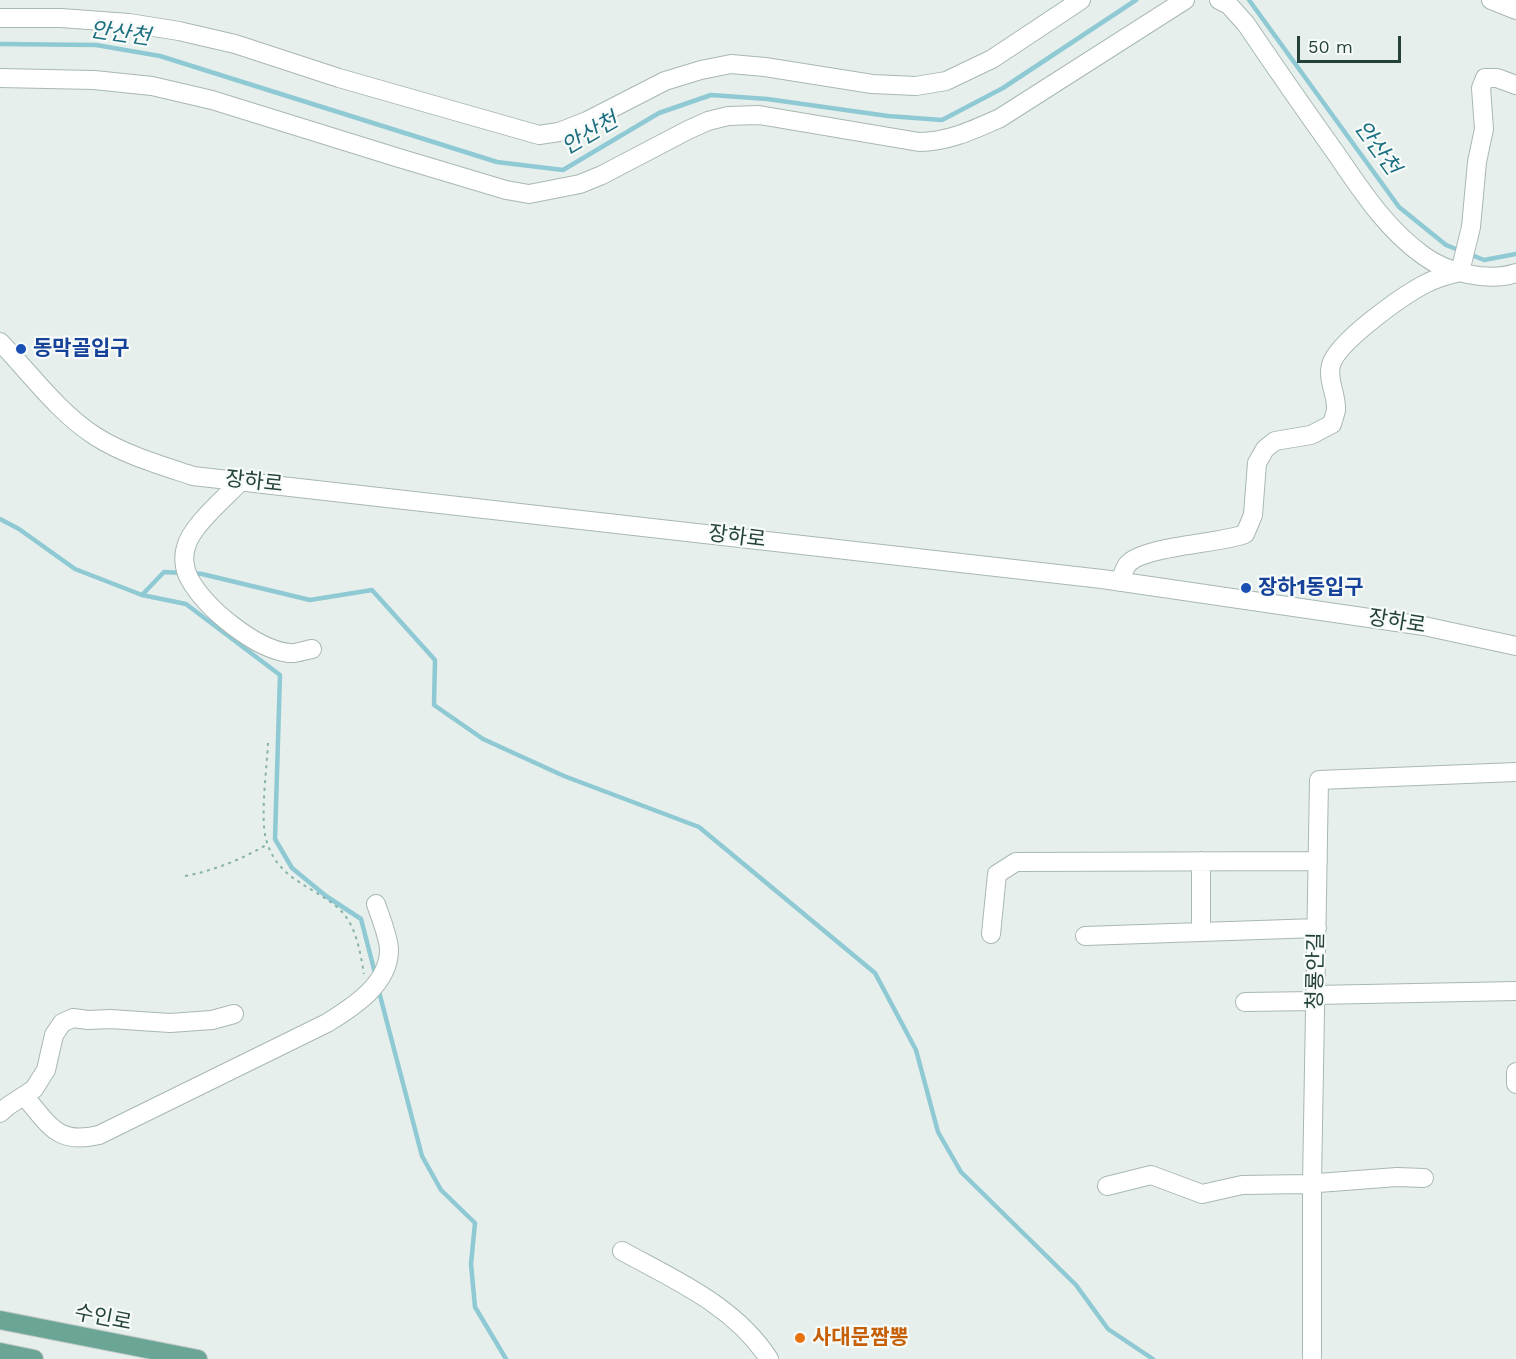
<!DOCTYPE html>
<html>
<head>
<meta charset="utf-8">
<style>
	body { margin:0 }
	#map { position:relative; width:1516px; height:1359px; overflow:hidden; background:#e6efeb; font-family:"Work Sans",sans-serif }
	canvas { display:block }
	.scale { position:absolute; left:1297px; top:36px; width:104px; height:27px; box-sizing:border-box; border:3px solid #24423a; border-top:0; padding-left:8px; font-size:18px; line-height:21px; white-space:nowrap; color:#24423a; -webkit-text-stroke:4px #f7fbf9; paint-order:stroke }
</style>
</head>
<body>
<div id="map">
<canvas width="1516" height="1359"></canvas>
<div class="scale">50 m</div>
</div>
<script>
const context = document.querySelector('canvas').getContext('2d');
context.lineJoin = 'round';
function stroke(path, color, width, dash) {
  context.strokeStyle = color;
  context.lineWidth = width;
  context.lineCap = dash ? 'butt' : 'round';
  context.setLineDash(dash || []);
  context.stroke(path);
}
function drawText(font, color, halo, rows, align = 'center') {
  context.font = font + ' "Work Sans","Noto Sans KR",sans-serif';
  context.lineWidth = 4.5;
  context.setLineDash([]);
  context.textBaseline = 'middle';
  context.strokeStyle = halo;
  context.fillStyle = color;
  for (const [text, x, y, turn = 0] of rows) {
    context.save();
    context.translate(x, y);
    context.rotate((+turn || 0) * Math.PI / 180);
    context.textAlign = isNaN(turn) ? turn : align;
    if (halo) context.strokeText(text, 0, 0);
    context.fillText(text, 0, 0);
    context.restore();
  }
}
stroke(new Path2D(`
	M1249,0l150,207 47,38 15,6
	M0,44l96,1 64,11 337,106 66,8 96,-57 52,-18 56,4 121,17 54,4 61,-32 133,-88
	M1469,254l15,6 32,-6
	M0,519l19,10 56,40 67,26 44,9 94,71 -5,164 17,29 34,28 35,23 15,58
	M192,573l10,1 108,26 62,-10 63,70 -1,45 49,34 81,37 135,51 176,146 41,77 22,82 23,40 115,113 32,44 45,30
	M142,595l22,-23 19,1
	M378,988l44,168 19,34 34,33 -4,41 4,43 31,52`), '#8ec9d4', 4.5);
const minor = new Path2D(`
	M1219,0l10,5 17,19c29,43 59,86 89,128 26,38 51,77 89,104 23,17 65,26 92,17
	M1491,0l25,10
	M0,18h61l68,5 50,8 56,13 104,34 200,57 20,-3 28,-11 78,-40 36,-11 30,-6 34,3 107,17 44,2 30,-5 46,-22 89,-59
	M0,78l94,2 58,6 60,14 187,58 107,32 23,4 51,-10 22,-9 86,-45 20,-9 20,-5 31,-1 160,27c29,0 54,-12 81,-24l185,-118
	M0,342c30,31 58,70 95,94 30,19 65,29 98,40l909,103 322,47 92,20
	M241,481c-15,16 -50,45 -55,66 -3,9 -2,22 3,31 16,30 66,71 100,75 7,1 16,-3 23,-4
	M1120,582c2,-5 4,-13 7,-17 14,-19 92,-21 118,-31l8,-19 4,-52 8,-14 10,-8 36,-6 21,-11c1,-4 3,-9 4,-14 1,-15 -9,-30 -5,-45 6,-23 71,-69 94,-81 11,-6 22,-9 35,-12l11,-45 6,-65 7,-33 -3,-41 4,-10h12l19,7
	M1201,932v-71
	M991,934l6,-60 19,-12 302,-1
	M1085,936l232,-8
	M1315,995l201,-4
	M1245,1002l70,-1
	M1516,1072v12
	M24,1096c26,29 32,49 75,39l228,-112c26,-16 62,-39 62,-73 0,-12 -9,-34 -13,-46
	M0,1113l8,-7 26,-17 12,-19 8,-35 8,-12 11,-5 15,2 22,-1 60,4 42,-3 22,-6
	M1107,1186l44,-11 51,19 40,-9 63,-1 92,-7 27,1
	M622,1251c53,29 113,55 147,108
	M1312,1359v-176l7,-403 197,-8`);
const major = new Path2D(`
	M0,1320l198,39
	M0,1352l34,7`);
stroke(minor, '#a8b8b2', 20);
stroke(major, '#c2cac8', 20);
stroke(new Path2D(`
	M268,743c-1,24 -8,74 -2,96 11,40 43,45 71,68 19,16 23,44 27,67
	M185,876c31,-6 57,-17 83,-32`), '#86b3a5', 2, [3, 4.5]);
stroke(minor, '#fff', 18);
stroke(major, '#6aa596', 18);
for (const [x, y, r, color] of [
	[21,349,6,"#1a4fb4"],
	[1246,588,6,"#1a4fb4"],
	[800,1338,6,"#e8710a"]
]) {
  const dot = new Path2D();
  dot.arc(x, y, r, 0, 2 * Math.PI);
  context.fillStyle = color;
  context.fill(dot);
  stroke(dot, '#f7fbf9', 2);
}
drawText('bold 21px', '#164399', '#f7fbf9', [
	["동막골입구",33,349],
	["장하1동입구",1258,588]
], 'left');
drawText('21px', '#24423a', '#f7fbf9', [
	["장하로",254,482,6],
	["장하로",737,537,7],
	["장하로",1397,622,9],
	["청룡안길",1316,971,-89],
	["수인로",103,1318,11]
]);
drawText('bold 21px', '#c56008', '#f7fbf9', [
	["사대문짬뽕",812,1338]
], 'left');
drawText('italic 22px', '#1c6f80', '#f7fbf9', [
	["안산천",120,34,8],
	["안산천",590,134,-30],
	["안산천",1377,148,54]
]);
</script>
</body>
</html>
